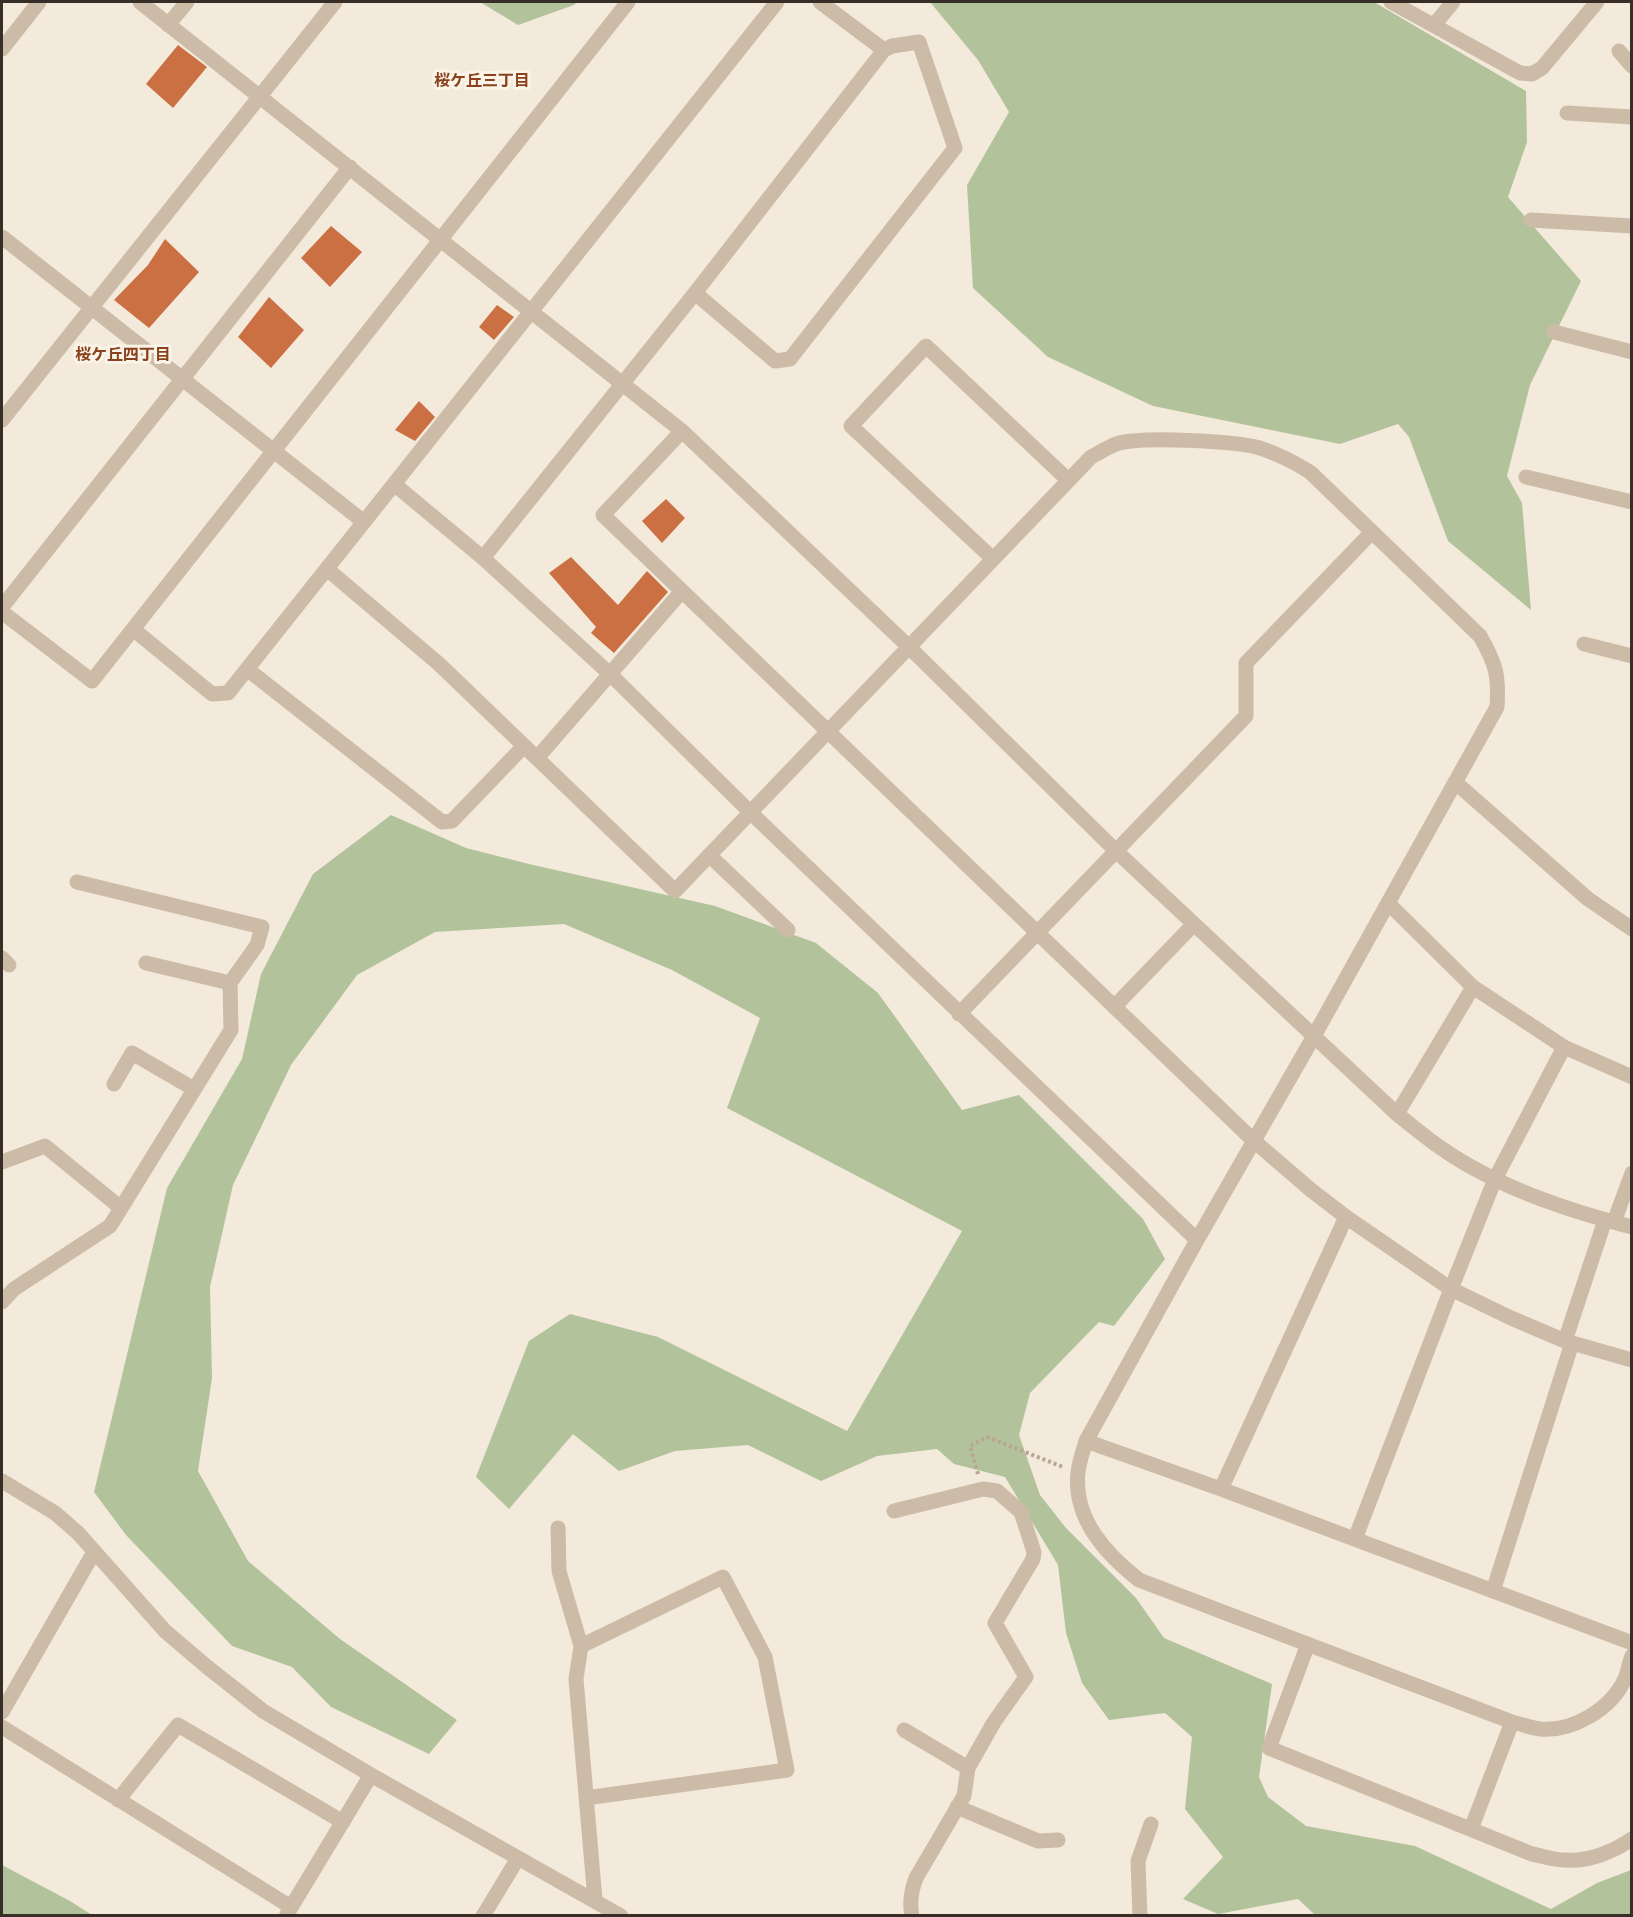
<!DOCTYPE html>
<html>
<head>
<meta charset="utf-8">
<style>
	body { margin:0 }
	#map { position:relative; width:1633px; height:1917px; overflow:hidden; background:#f3eadc; font-family:"PT Sans Narrow",sans-serif }
	canvas { display:block }
	.frame { position:absolute; inset:0; border:3px solid #382e28; pointer-events:none }
</style>
</head>
<body>
<div id="map">
<canvas width="1633" height="1917"></canvas>
<div class="frame"></div>
</div>
<script>
const context = document.querySelector('canvas').getContext('2d');
context.lineJoin = 'round';
function fillPath(path, color) {
  context.fillStyle = color;
  context.fill(path, 'evenodd');
}
function stroke(path, color, width, dash) {
  context.strokeStyle = color;
  context.lineWidth = width;
  context.lineCap = dash ? 'butt' : 'round';
  context.setLineDash(dash || []);
  context.stroke(path);
}
function drawText(font, color, halo, rows, align = 'center') {
  context.font = font + ' "PT Sans Narrow","Noto Sans JP",sans-serif';
  context.lineWidth = 6;
  context.setLineDash([]);
  context.textBaseline = 'middle';
  context.strokeStyle = halo;
  context.fillStyle = color;
  for (const [text, x, y, turn = 0] of rows) {
    context.save();
    context.translate(x, y);
    context.rotate((+turn || 0) * Math.PI / 180);
    context.textAlign = isNaN(turn) ? turn : align;
    if (halo) context.strokeText(text, 0, 0);
    context.fillText(text, 0, 0);
    context.restore();
  }
}
fillPath(new Path2D(`
	M480,2h97l-3,3 -56,20z
	M930,2h444l152,89 1,51 -19,55 73,84 -51,104 -23,91 15,27 9,107 -83,-69 -39,-104 -11,-13 -58,20 -187,-38 -105,-49 -75,-69 -6,-103 42,-73 -31,-52z
	M391,815l75,33 63,16 186,42 101,37 62,50 84,117 57,-15 124,124 22,40 -51,67 -15,-4 -69,71 -11,42 21,60 26,33 70,70 28,40 108,46 -13,93 9,20 38,29 109,20 136,63 46,-26 34,-13v45h-316l-17,-16 -80,15 -35,-15 40,-42 -38,-48 7,-72 -27,-24 -56,7 -27,-37 -16,-50 -8,-68 -53,-88 -51,-13 -17,-15 -60,7 -56,25 -73,-36 -73,6 -56,20 -46,-37 -64,75 -33,-32 53,-136 41,-27 88,23 189,94 115,-200 -235,-123 33,-90 -88,-48 -108,-46 -129,8 -78,43 -66,90 -58,120 -23,102 2,91 -14,93 50,90 92,78 117,81 -28,34 -98,-47 -39,-40 -60,-21 -106,-111 -32,-43 73,-304 75,-129 19,-85 52,-100z
	M2,1865l68,36 22,14h-90z`), '#b2c39b');
fillPath(new Path2D(`
	M178,45l29,22 -34,41 -27,-24z
	M331,226l31,26 -32,35 -29,-29z
	M165,239l34,33 -50,56 -35,-28 34,-35z
	M269,297l35,33 -33,38 -33,-31z
	M497,305l17,12 -20,23 -15,-13z
	M419,401l16,16 -20,24 -20,-11z
	M666,499l19,19 -23,25 -20,-22z
	M571,557l47,48 29,-34 21,21 -54,61 -23,-20 5,-6 -47,-54z`), '#cb7042');
stroke(new Path2D(`
	M978,1474l-8,-28 17,-9 76,30`), '#b8a591', 4, [3, 3]);
stroke(new Path2D(`
	M140,2l542,429 226,215 208,205 281,263c14,11 28,23 44,34 56,39 125,62 191,79
	M820,2l64,48 -189,243 -212,265 127,116 140,138 447,428
	M1391,2l129,71 12,1 10,-6 55,-66
	M168,25l19,-23
	M1434,25l19,-23
	M2,49l37,-47
	M1619,51l13,15
	M1567,113l65,4
	M1531,220l101,6
	M2,237l362,285
	M695,293l80,68 15,-2 165,-211 -36,-106 -27,4 -8,4
	M1554,332l78,20
	M2,420l333,-418
	M682,431l-79,84 651,626 57,49 35,27 105,72 60,29 54,23 67,19
	M1526,477l106,25
	M394,484l89,74
	M992,558l-141,-132 75,-80 141,133
	M327,569l112,95 236,227 416,-434c8,-4 17,-10 25,-13 24,-8 119,-3 144,4 18,6 34,14 50,24l170,164c16,28 19,39 17,71l-183,329 -117,204 -111,201c-3,10 -7,21 -8,31 -5,47 28,82 61,108l373,142c9,2 19,6 28,7 33,3 71,-20 85,-50 3,-7 4,-16 7,-23
	M2,607l348,-440
	M2,612l90,69 536,-679
	M133,629l79,65 16,-1 549,-691
	M1584,644l48,12
	M247,669l195,153 10,-1 72,-75
	M537,758l145,-167
	M1455,782l133,117 44,30
	M709,855l79,75
	M1388,903l85,84 91,60 68,30
	M2,958l7,7
	M146,963l84,20
	M1114,1007l80,-83
	M959,1014l287,-298v-53l126,-131
	M114,1084l18,-31 62,36
	M1397,1114l76,-127
	M2,1162l43,-16 76,62
	M1614,1222l18,-49
	M2,1302l12,-13 96,-63 121,-196 -1,-47 27,-38 5,-18 -185,-45
	M1565,1341l40,-121
	M1086,1441l135,48 411,154
	M2,1481l53,32 23,20 87,98 41,35 57,45 108,64 250,141
	M1221,1489l125,-272
	M894,1511l89,-22 14,2 24,21 13,40 -1,7 -38,64 31,54 -32,45 -26,46 -4,28 -48,82c-5,13 -7,24 -4,38
	M558,1528l1,43 22,75
	M1355,1539l96,-250 44,-110 69,-132
	M1493,1591l79,-248
	M1308,1644l-39,104 263,106c11,2 22,6 33,6 23,2 48,-8 67,-21
	M2,1712l92,-160
	M2,1727l289,180
	M904,1730l64,38
	M586,1798l201,-28 -22,-113 -42,-80 -142,69 -5,33 19,221
	M118,1800l60,-75 165,97
	M957,1807l81,34 20,-1
	M1471,1829l41,-107
	M287,1914l84,-139
	M483,1916l35,-58
	M1140,1916l-2,-55 13,-37`), '#ccbba7', 15);
drawText('bold 16px', '#8a411d', '#faf4e8', [
	["桜ケ丘三丁目",482,81],
	["桜ケ丘四丁目",123,355]
]);
</script>
</body>
</html>
